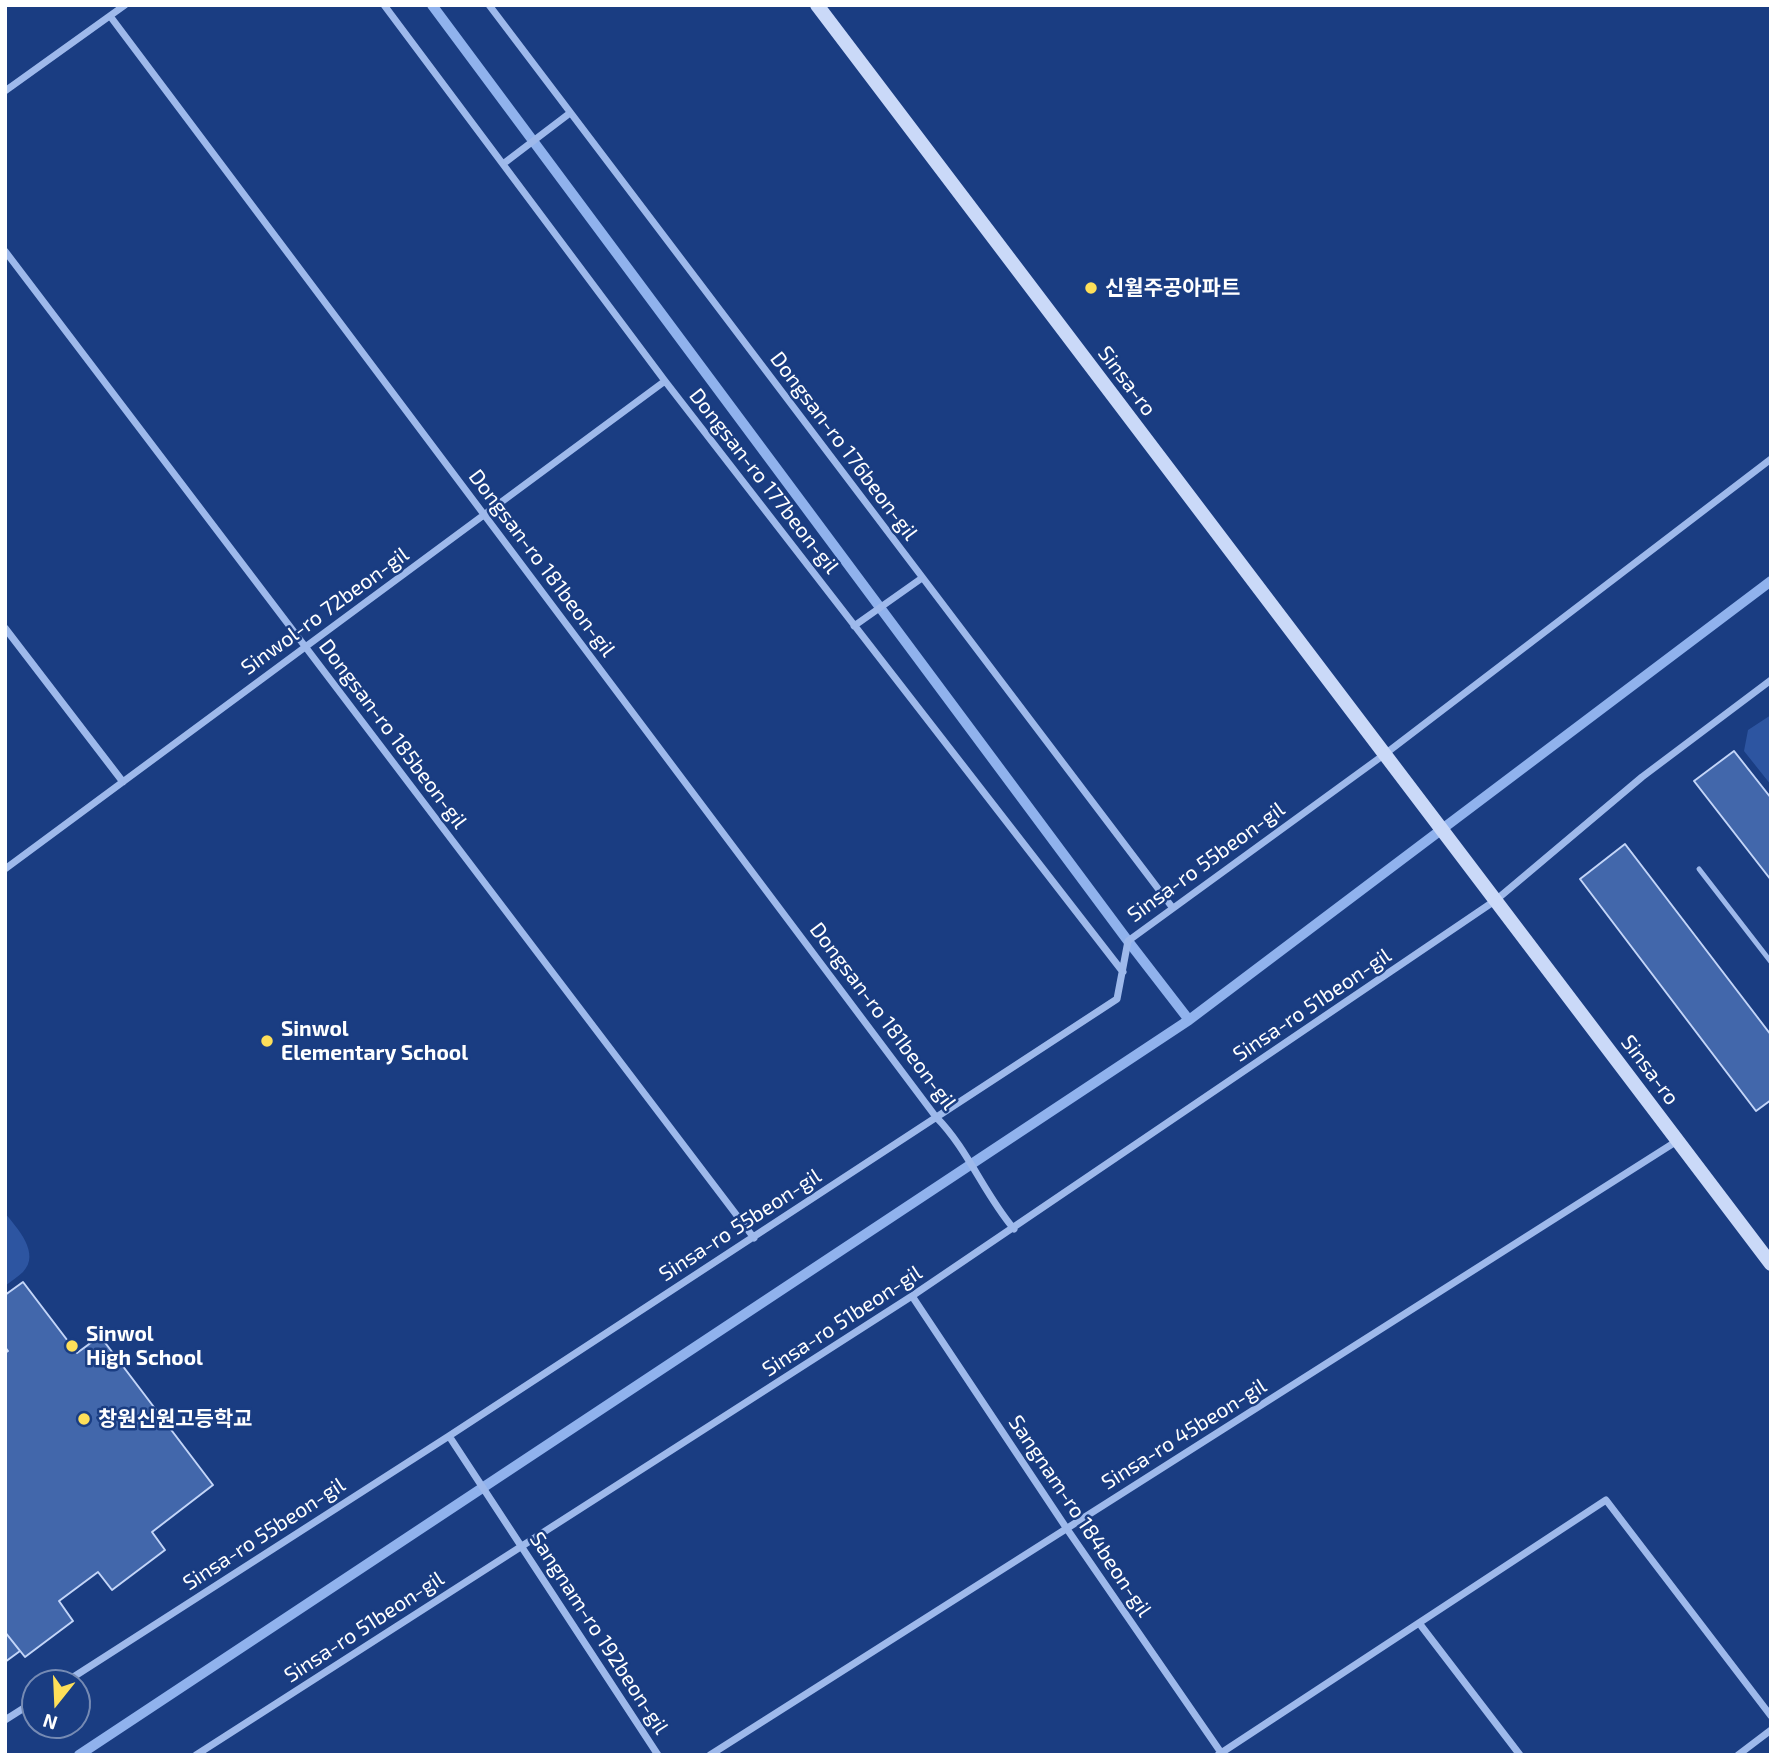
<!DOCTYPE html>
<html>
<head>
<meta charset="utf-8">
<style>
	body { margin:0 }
	#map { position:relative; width:1776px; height:1760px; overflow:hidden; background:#1a3d82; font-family:"Exo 2",sans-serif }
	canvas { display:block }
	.frame { position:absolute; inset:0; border:7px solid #fff; pointer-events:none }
	.north { position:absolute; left:21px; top:1669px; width:70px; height:70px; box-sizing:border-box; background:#1a3d82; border:2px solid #768bb4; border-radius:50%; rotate:198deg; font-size:19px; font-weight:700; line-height:28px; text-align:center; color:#fff }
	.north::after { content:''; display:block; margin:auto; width:24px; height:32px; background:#fedf59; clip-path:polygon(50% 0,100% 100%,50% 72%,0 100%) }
</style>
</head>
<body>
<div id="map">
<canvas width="1776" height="1760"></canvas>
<div class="frame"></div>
<div class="north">N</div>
</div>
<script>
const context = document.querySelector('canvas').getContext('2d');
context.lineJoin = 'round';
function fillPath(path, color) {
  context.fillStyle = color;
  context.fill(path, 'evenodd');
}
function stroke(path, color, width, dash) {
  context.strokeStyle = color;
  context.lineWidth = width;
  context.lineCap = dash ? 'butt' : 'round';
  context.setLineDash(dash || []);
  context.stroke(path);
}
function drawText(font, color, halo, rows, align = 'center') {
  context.font = font + ' "Exo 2","Noto Sans KR",sans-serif';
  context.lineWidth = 5;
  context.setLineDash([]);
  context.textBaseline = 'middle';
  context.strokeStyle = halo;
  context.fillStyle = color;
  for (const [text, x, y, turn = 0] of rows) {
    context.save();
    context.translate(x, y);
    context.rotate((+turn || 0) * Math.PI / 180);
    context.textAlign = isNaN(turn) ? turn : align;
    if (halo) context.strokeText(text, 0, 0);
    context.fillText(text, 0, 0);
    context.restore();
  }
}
fillPath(new Path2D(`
	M1771,715v70l-27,-34 4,-21z
	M5,1213c12,15 36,40 18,59 -5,5 -12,9 -18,14z`), '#2d55a1');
stroke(new Path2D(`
	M432,5l696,936 61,79
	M79,1755l1110,-735 582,-439`), '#90b2ed', 10);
const building = new Path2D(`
	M1734,751l37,47v82l-77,-99z
	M1625,844l146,191v65l-15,11 -176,-232z
	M23,1282l54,71 23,-17 113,149 -61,47 13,18 -53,40 -14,-18 -39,29 14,20 -48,36 -20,-25v-279l3,-2 -3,-4v-52z
	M5,1632l15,19 -15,11z`);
fillPath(building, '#4267ab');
stroke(building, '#c3d5f8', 2);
stroke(new Path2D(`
	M1699,869l72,93`), '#9eb9eb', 5);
stroke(new Path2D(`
	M384,5l281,376 458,591
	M489,5l683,902
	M110,16l826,1101c32,32 48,77 78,112
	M5,91l120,-86
	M503,164l67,-51
	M5,251l749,987
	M854,626l68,-48
	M5,628l118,154
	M5,869l660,-488
	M912,1296l155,233 155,225
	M449,1436l209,319
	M1419,1623l101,132
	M64,1683l385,-247 668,-437 11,-58 257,-187 386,-295
	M5,1720l30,-19
	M196,1755l716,-459 584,-396 146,-123 129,-97
	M710,1755l967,-614
	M1218,1755l388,-255 165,216
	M1738,1755l33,-25`), '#9eb9eb', 7);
stroke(new Path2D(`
	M817,5l954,1259`), '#cad9f8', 14);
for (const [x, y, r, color] of [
	[1091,288,7,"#fedf59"],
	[267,1041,7,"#fedf59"],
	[72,1346,7,"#fedf59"],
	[84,1419,7,"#fedf59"]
]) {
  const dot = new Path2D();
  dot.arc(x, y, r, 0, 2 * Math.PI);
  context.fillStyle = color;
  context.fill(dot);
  stroke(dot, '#1a3d82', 2.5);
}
drawText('bold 21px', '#fff', '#1a3d82', [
	["신월주공아파트",1105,288],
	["Sinwol",281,1029],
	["Elementary School",281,1053],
	["Sinwol",86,1334],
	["High School",86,1358],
	["창원신원고등학교",98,1419]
], 'left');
drawText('21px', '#fff', '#1a3d82', [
	["Sinsa-ro",1127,381,53],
	["Dongsan-ro 176beon-gil",844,446,53],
	["Dongsan-ro 177beon-gil",764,481,52],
	["Dongsan-ro 181beon-gil",542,563,53],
	["Sinwol-ro 72beon-gil",325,611,-36],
	["Dongsan-ro 185beon-gil",393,734,53],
	["Sinsa-ro 55beon-gil",1206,862,-36],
	["Sinsa-ro 51beon-gil",1312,1005,-34],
	["Dongsan-ro 181beon-gil",883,1016,53],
	["Sinsa-ro",1650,1070,53],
	["Sinsa-ro 55beon-gil",740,1225,-33],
	["Sinsa-ro 51beon-gil",842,1321,-33],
	["Sinsa-ro 45beon-gil",1184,1434,-32],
	["Sangnam-ro 184beon-gil",1080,1516,56],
	["Sinsa-ro 55beon-gil",264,1534,-33],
	["Sinsa-ro 51beon-gil",364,1627,-33],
	["Sangnam-ro 192beon-gil",599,1633,57]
]);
</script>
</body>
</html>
